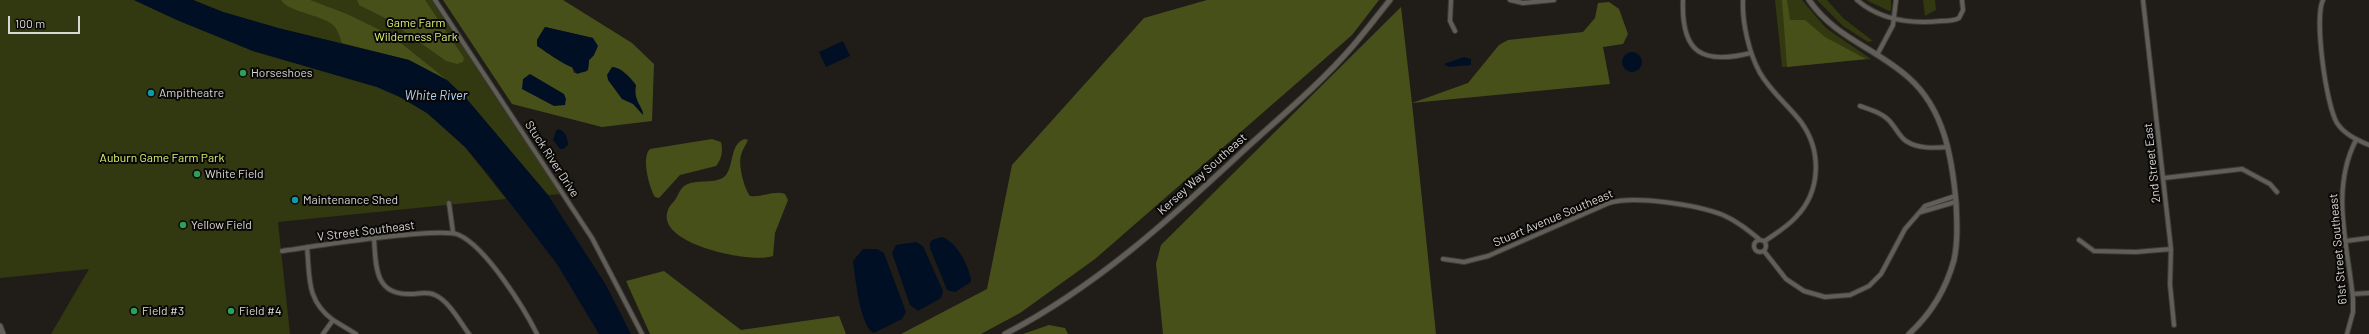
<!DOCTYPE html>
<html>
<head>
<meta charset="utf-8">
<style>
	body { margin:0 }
	#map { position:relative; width:2369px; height:334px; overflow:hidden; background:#201d18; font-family:Barlow,sans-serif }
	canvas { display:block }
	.scale { position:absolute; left:8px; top:16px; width:72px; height:18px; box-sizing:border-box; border:2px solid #d9d7d3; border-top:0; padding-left:5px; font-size:12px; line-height:14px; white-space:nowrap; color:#d9d7d3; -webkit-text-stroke:3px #090806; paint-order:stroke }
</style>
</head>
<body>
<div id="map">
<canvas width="2369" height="334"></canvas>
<div class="scale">100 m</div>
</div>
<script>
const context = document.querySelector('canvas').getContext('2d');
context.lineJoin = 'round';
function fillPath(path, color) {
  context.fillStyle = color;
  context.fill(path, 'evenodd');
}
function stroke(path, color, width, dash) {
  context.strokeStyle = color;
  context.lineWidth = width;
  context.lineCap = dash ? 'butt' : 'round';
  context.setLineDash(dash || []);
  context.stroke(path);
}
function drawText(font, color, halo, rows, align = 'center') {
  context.font = font + ' Barlow,sans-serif';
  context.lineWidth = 4;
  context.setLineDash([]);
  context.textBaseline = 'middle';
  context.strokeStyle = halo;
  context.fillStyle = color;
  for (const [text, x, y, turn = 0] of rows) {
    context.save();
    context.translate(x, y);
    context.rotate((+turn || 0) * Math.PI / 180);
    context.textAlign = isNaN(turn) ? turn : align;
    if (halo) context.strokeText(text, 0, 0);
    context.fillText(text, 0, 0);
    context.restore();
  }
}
fillPath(new Path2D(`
	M0,0h134l43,20 76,31 124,36 23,10 27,16 19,16 19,18 41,52 -228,23 12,112h-239l38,-65 -89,9z
	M193,0h240l130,194 -15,1 -83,-98 -56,-37 -131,-32 -55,-16z
	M1775,0h27l24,28 45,31 -89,8z
	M1817,0h10l16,18 30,23 -5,1 -25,-16z
	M1866,0h25v10l-2,1z
	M1923,0h12l1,10 -11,6z`), '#323810');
fillPath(new Path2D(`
	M281,0h29l37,14 45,22 55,44 -38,-20 -67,-17c-2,-5 -4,-13 -8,-17 -12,-12 -45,-13 -53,-26z
	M357,0h68l39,58 -1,4 -6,2 -11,-3 -59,-42 -28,-14z
	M443,0h120l69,43 22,21 -2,57 -50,6 -90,-23zM545,27l48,11 1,17 -5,5 -1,10 -3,2 -11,1 -2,-6c-4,-1 -27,-15 -30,-18 -2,-2 -4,-6 -5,-9z
	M1207,0h172l-27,35 -257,224 -75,54 -39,21h-80l86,-45 25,-124 132,-147z
	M1782,0h5l3,20h15l20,17 41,22 -79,8z
	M1609,2l10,7 9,25 -5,10 -20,3 7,37 -198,19 24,231h-273l-7,-70 5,-19 240,-238 11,96 56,-20 31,-38 9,-5 75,-8 12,-14 3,-15z
	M712,139l9,3c2,9 1,17 -5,24l-36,9 -21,23 -4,-1c-6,-10 -14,-40 -5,-48z
	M745,139l3,1c-2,5 -6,10 -7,15 -3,10 3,33 9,41 12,2 24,-6 35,-2l3,6 -13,33 -2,23c-21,8 -119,-12 -105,-46 1,-4 4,-6 7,-10 3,-4 4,-9 8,-13 12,-10 34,-1 43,-12 8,-10 4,-32 19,-36z
	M664,271l77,59 98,-14 7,18h-196l-24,-53z
	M1049,325l16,3 3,6h-45z`), '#48501a');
fillPath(new Path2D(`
	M134,0h59l30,12 55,16 131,32 38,20 18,17 83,98 58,90 25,49h-32l-42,-70 -70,-91 -22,-26 -38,-34 -27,-16 -23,-10 -124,-36 -76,-31z
	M545,27l48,11 5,8 -4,9 -5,5 -1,10 -11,4 -5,-7c-8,-2 -27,-16 -35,-21v-6z
	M843,41l7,15 -24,11 -7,-15z
	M1622 62a10 10 0 1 1 20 0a10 10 0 1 1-20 0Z
	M1464,57l7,2v6l-22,2 -5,-3z
	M612,67c9,0 19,11 24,18 -3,17 8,22 7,30l-10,-11 -11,-5 -14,-19 -1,-5z
	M530,74l34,20 2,5 -1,6 -11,1 -32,-17 1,-10z
	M559,129c6,2 9,10 9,16l-5,4h-3l-7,-9 3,-9z
	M942,237c15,5 26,28 29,42v3l-16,10 -8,-2 -17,-42v-5l2,-3z
	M916,242l7,4 20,45 -2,7 -23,13 -8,-6 -18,-52 4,-8z
	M863,249h14l7,4 22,59 -4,7 -28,14c-13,-5 -18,-50 -20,-64l-1,-8z`), '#000f23');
const minor = new Path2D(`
	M435,0l157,238 50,96
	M1451,0l-1,21 5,10
	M1510,0l13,3 31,-3
	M1683,0c-2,53 19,65 68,53
	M1743,0c-1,23 6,53 17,73 11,19 28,32 41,49 21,29 20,69 -5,95 -9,10 -21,17 -31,24
	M1857,0c23,20 55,24 84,21 7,0 13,0 18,-3l4,-8 -1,-10
	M2143,0l28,249 -1,35 4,41
	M2323,0c-9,18 3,105 14,123 7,11 20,17 32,22
	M1877,55l16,-30 3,-25
	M1860,106c12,4 25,8 32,18 5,6 8,13 14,17 12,8 28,7 42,6
	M2164,178l78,-9 28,15 7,8
	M449,203l4,29
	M1921,212l34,-10
	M374,239c2,26 0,56 36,55 9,0 17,-3 25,1 14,6 25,27 34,39
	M1754 246a6 6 0 1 1 12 0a6 6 0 1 1-12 0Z
	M2079,240l15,11 42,1 35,-3
	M2346,241l23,-3
	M307,247c3,31 -1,53 26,73l-10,14
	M282,251c29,-4 158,-25 177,-16 27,12 65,73 78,99
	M1764,251l22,28 18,12 21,6 25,-2 19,-9 12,-12 24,-45 20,-23 30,-10
	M1443,259l21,3 24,-6 121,-53c25,-8 89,2 114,12 14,6 25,15 36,24
	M2353,294l16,-1
	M333,320l23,14
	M2347,334l6,-22v-13c-5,-53 -23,-109 3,-159`);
const tertiary = new Path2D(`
	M1809,0c26,38 67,48 100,78 35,31 43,79 47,124 1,20 2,39 -2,58 -8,29 -23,54 -45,74
	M0,326l3,8
	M1005,334c89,-46 164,-114 237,-182 37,-34 77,-67 110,-105 13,-15 25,-31 38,-47`);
stroke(minor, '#3c3a36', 6);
stroke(tertiary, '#3c3a36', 7);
stroke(minor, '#615d57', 4);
stroke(tertiary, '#615d57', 5);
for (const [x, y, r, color] of [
	[243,73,4,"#2e9e5b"],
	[151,93,4,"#0f9aa8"],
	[197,174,4,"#2e9e5b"],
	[295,200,4,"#0f9aa8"],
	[183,225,4,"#2e9e5b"],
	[134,311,4,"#2e9e5b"],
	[231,311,4,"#2e9e5b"]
]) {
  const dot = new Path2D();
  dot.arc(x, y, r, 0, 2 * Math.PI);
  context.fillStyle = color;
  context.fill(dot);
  stroke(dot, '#090806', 1.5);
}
drawText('12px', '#ddf26f', '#090806', [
	["Game Farm",416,23],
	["Wilderness Park",416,37],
	["Auburn Game Farm Park",162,158]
]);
drawText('12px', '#d9d7d3', '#090806', [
	["Horseshoes",251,73],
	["Ampitheatre",159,93],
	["White Field",205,174],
	["Maintenance Shed",303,200],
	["Yellow Field",191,225],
	["Field #3",142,311],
	["Field #4",239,311]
], 'left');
drawText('12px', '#d9d7d3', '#090806', [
	["Stuck River Drive",552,159,57],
	["2nd Street East",2152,163,-96],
	["Kersey Way Southeast",1202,174,-42],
	["Stuart Avenue Southeast",1553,218,-23],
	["V Street Southeast",366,231,-7],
	["61st Street Southeast",2338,249,-95]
]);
drawText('italic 13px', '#b0d2f7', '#090806', [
	["White River",436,96]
]);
</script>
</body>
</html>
